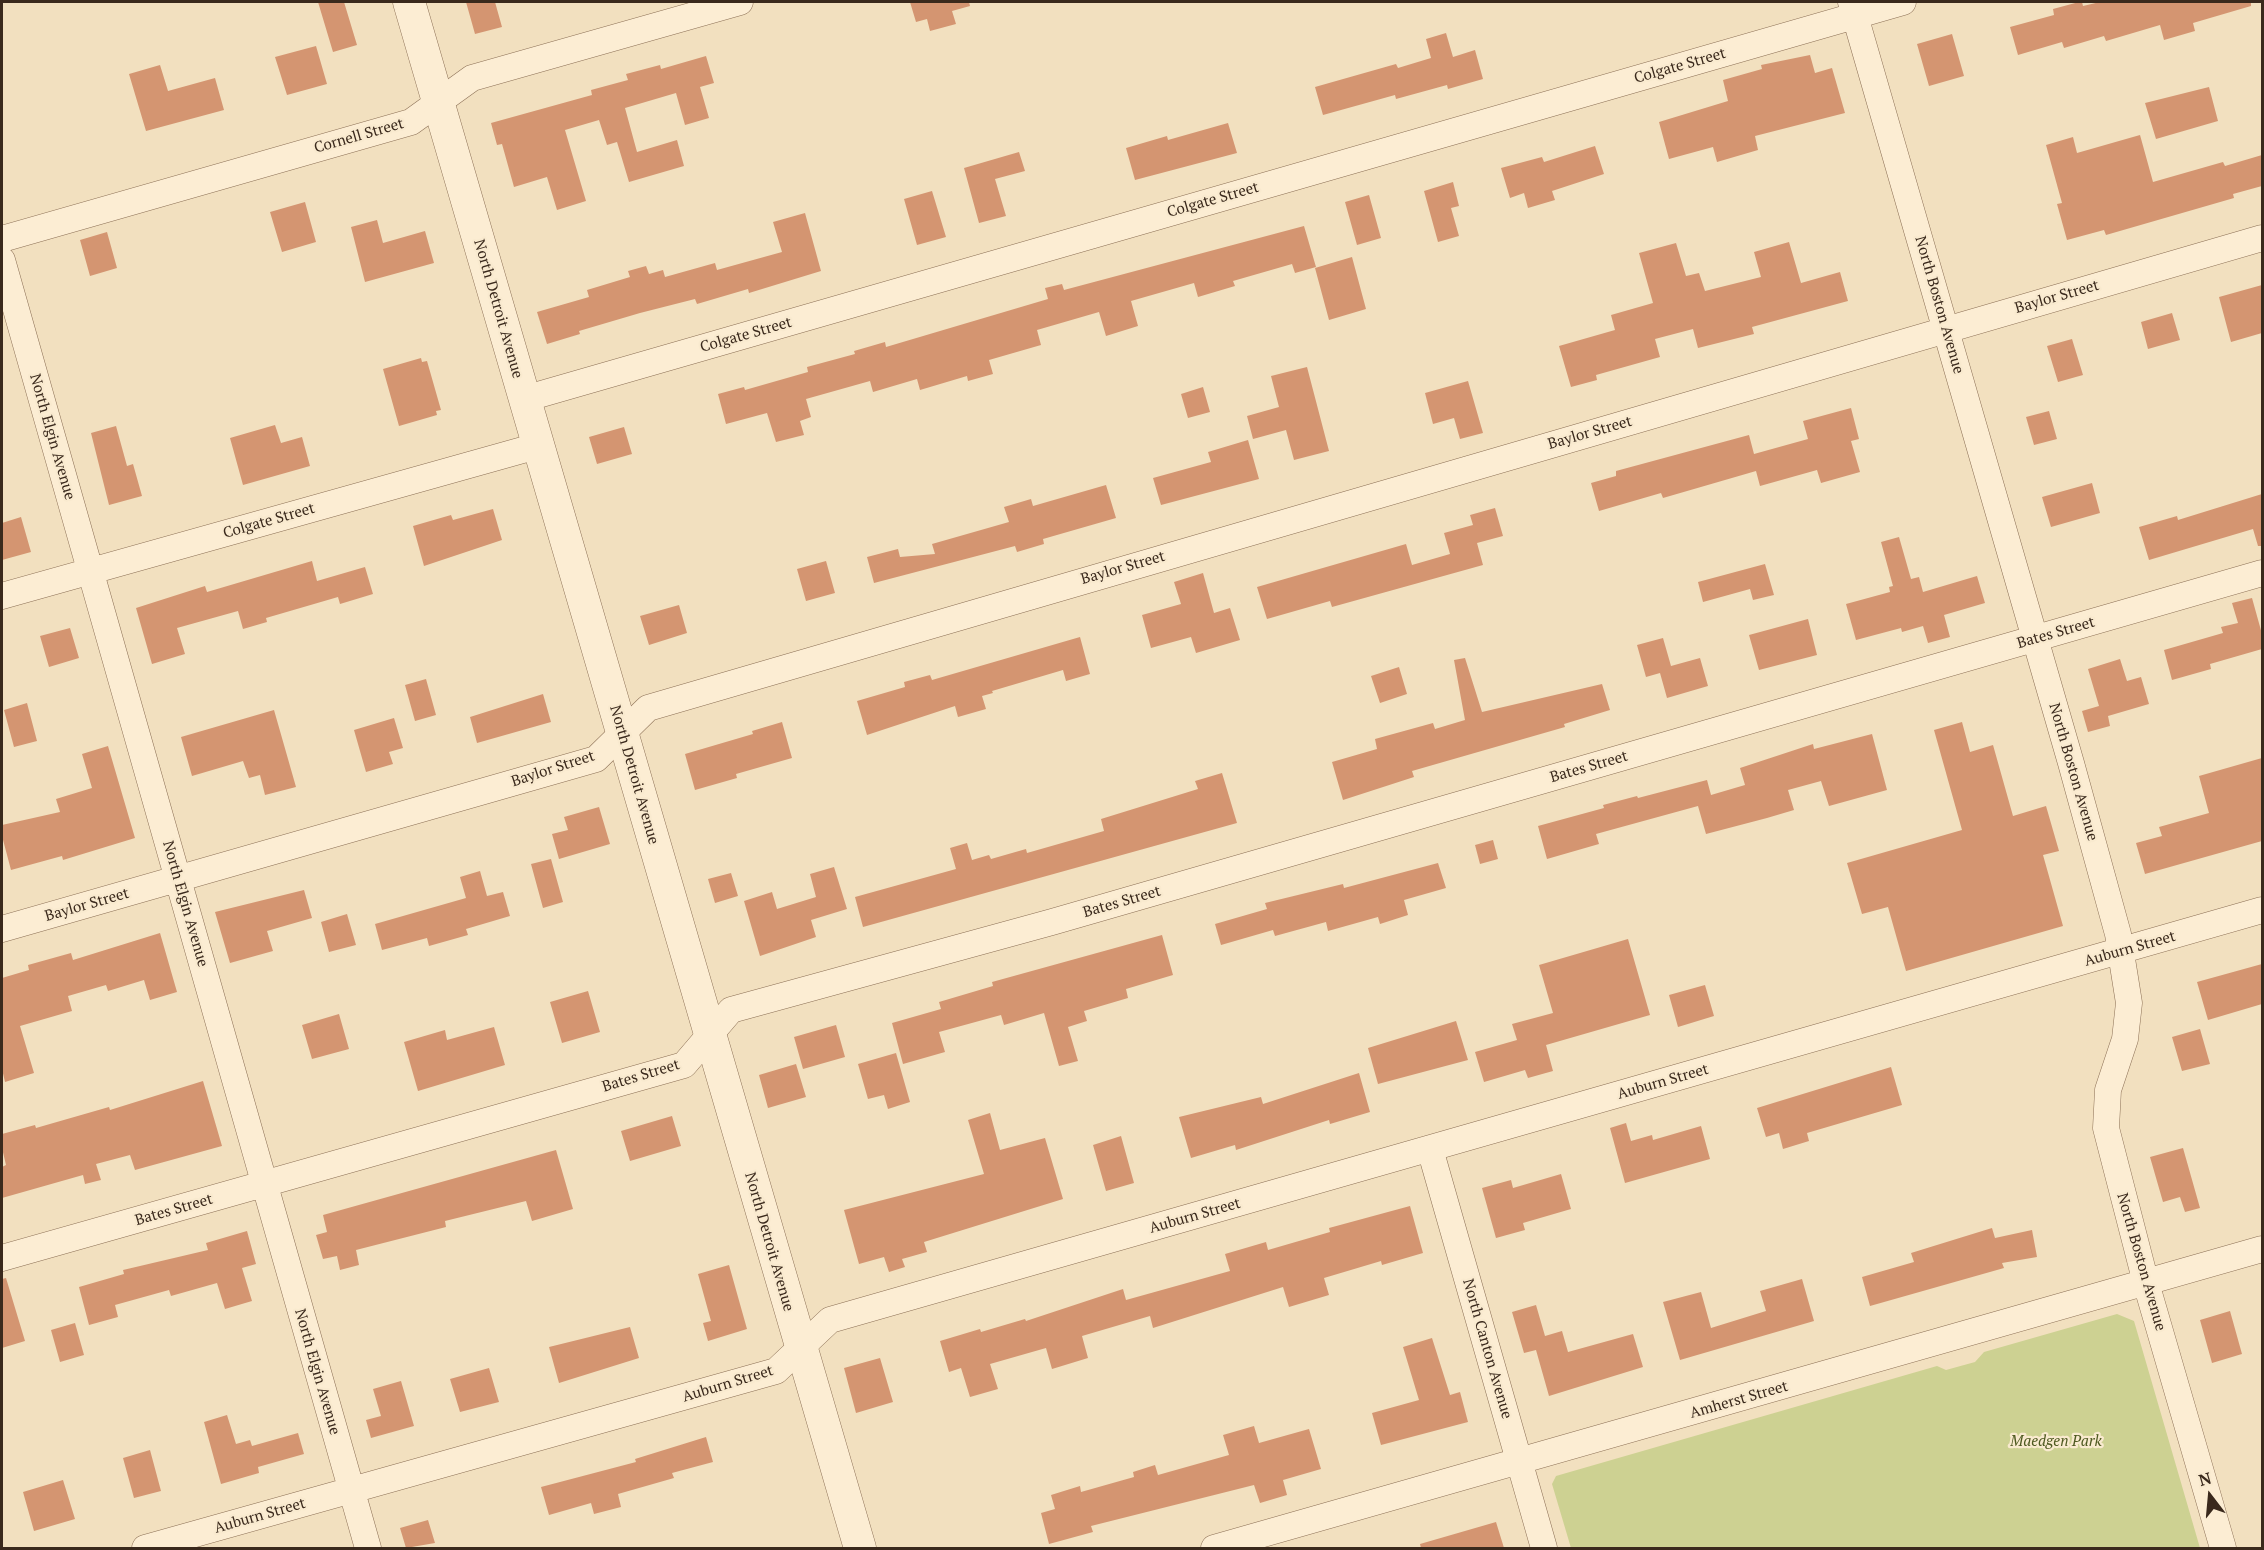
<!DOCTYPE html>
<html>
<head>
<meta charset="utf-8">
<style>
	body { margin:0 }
	#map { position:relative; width:2264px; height:1550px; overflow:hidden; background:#f2e0bf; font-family:"PT Serif",serif }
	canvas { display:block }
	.frame { position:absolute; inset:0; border:3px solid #3a291c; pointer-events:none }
	.north { position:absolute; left:2180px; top:1466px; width:60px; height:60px; -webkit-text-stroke:4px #f9eacf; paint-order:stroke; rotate:344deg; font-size:16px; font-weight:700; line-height:24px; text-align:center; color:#3a291c }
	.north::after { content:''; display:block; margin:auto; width:21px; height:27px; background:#3a291c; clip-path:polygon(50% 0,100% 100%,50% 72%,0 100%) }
</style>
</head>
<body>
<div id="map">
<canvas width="2264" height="1550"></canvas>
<div class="frame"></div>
<div class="north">N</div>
</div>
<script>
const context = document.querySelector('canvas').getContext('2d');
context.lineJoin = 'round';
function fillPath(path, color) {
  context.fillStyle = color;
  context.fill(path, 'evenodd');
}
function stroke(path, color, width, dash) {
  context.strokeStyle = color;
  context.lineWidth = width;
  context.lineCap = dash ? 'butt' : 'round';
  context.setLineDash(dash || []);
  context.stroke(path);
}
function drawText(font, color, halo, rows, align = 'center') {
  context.font = font + ' "PT Serif",serif';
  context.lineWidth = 4.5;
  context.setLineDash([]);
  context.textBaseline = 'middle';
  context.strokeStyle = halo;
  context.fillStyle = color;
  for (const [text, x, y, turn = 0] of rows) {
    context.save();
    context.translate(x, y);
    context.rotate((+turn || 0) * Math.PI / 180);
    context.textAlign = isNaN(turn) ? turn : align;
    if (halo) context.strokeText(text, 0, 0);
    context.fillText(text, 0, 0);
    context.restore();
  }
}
fillPath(new Path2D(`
	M2117,1314l17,7 66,227h-629l-19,-64 4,-8 381,-110 9,4 29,-8 9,-10z`), '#cdd192');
fillPath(new Path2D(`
	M318,2h26l13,43 -24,7z
	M466,2h29l7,25 -27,7z
	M910,2h59l1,4 -18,5 4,13 -26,7 -3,-12 -11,3z
	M2079,2h3l1,4 17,-4h151v4l-58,17 2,8 -31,9 -4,-15 -54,16 -2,-5 -40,12 -2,-6 -44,13 -8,-28 44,-12 -1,-6z
	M1446,33l7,24 22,-7 8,29 -35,10 -1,-4 -51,14 -1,-4 -72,20 -8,-28 81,-23 2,4 33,-10 -5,-19z
	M1952,34l12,42 -35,10 -12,-42z
	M316,46l11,38 -40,11 -12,-38z
	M1810,55l5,18 17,-5 13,45 -90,23 3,14 -41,12 -4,-15 -44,12 -10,-37 69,-21 -5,-21 39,-11 -1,-4z
	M706,56l8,27 -14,4 9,31 -24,7 -9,-32 -51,15 12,44 40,-12 7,26 -55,16 -12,-40 -10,3 -8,-25 -34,10 21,71 -29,9 -10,-33 -33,10 -12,-43 -5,1 -6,-22 101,-28 -1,-5 37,-10 -2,-6 34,-9 1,4z
	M160,65l8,26 47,-13 9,32 -78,21 -17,-57z
	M2209,87l9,34 -62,18 -11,-36z
	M1228,123l9,30 -102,27 -9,-32 41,-12 1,4z
	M2140,135l13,47 70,-20 2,4 37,-11v31l-29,8 1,4 -128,37 -2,-5 -37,10 -10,-36 5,-1 -16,-58 27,-8 4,16z
	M1595,146l9,28 -52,17 3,9 -27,8 -4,-15 -14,5 -9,-30 41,-11 2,5z
	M1019,152l6,19 -30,8 11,37 -27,7 -15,-55z
	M1453,182l6,24 -8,2 8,28 -21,6 -14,-51z
	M932,191l14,46 -29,8 -13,-46z
	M1369,195l12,43 -24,7 -12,-43z
	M305,202l11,40 -34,10 -12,-40z
	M805,213l16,58 -72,22 -1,-4 -51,15 -2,-5 -55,14 -61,18 1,3 -33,10 -10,-32 52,-15 -2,-7 43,-13 -2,-6 18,-5 3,8 14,-4 2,7 50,-14 2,7 65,-18 -9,-30z
	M377,220l6,23 42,-12 9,32 -69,19 -14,-55z
	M1304,226l12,41 -21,6 -3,-9 -59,17 2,5 -37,11 -4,-14 -63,18 7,25 -32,10 -7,-24 -62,18 4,15 -52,15 4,14 -25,7 -1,-5 -47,14 -3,-11 -44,13 -3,-11 -64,18 5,18 -11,4 4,14 -28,7 -9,-29 -41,11 -8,-30 26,-7 1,3 63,-18 -1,-5 48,-13 -1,-3 31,-9 1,5 162,-48 -3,-11 17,-4 2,6z
	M107,232l10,36 -27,8 -10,-36z
	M1789,242l12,41 39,-11 8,29 -96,26 2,7 -56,14 -5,-19 -38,10 5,18 -64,18 1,5 -26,7 -12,-41 56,-16 -4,-15 42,-12 -14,-50 37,-10 10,33 13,-3 6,18 56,-14 -7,-25z
	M1352,257l14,52 -37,11 -14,-52z
	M2262,285v48l-31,9 -12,-45z
	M2172,313l8,27 -32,9 -7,-27z
	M2072,339l11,36 -25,7 -11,-36z
	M421,358l1,4 5,-1 14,49 -5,1 1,4 -38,11 -16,-57z
	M1307,367l22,84 -35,9 -8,-30 -33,9 -6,-23 32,-9 -8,-31z
	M1468,381l15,52 -23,6 -6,-21 -21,6 -8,-31z
	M1203,387l7,25 -22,6 -7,-24z
	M1851,408l8,31 -8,2 9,31 -39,11 -4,-13 -57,16 -4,-15 -93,27 -2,-5 -62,18 -8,-28 25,-7v-5l133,-36 5,19 54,-15 -5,-18z
	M2049,411l8,28 -23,6 -8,-28z
	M275,425l6,18 21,-6 8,29 -67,19 -13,-47z
	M116,426l11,40 6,-2 9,32 -33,9 -18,-72z
	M624,427l8,27 -35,10 -8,-27z
	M1248,440l11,39 -98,26 -8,-27 58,-16 -3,-10z
	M2092,483l8,30 -49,14 -9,-30z
	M1106,485l10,33 -73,21 1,5 -27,8 -2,-6 -141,37 -7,-26 31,-8 2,8 35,-3 -3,-10 77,-22 -5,-15 27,-8 2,7z
	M2262,494v52h-4l-5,-17 -104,31 -10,-33 38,-11 1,4z
	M1495,508l8,28 -26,7 6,22 -151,42 -2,-6 -63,18 -10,-32 149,-43 6,21 38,-11 -6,-21 29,-8 -3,-10z
	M493,509l9,31 -78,26 -11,-40 38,-11 2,5z
	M21,517l10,35 -29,8v-37z
	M1899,537l12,42 8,-2 4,15 54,-16 8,27 -41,12 6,22 -22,6 -5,-17 -21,6 -1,-4 -45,12 -10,-36 44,-12 -1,-5 4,-1 -12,-44z
	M312,561l5,20 48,-14 8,27 -33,10 -2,-7 -72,21 1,4 -24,7 -5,-18 -61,17 8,26 -33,10 -16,-56 69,-22 2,6z
	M826,561l9,32 -29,8 -9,-32z
	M1765,564l9,31 -21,5 -3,-11 -47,13 -5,-20z
	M1203,573l11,40 16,-5 10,32 -44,13 -5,-16 -40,11 -9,-33 39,-11 -7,-22z
	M2252,598l10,36v15l-52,15 1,5 -39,11 -8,-30 59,-17 -2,-6 17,-4 -6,-20z
	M679,605l8,28 -38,12 -9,-29z
	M1808,619l9,36 -58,15 -10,-35z
	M70,628l9,30 -30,9 -9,-31z
	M1080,637l10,37 -24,7 -3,-11 -71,21 1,2 -11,3 4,13 -28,8 -3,-11 -88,29 -10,-34 48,-14 -1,-5 26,-7 2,5z
	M1663,638l8,28 29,-8 8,28 -41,12 -7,-25 -14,4 -9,-32z
	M1465,658l17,54 120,-28 8,26 -46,14 1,3 -153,44 2,6 -71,23 -11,-38 45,-13 -2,-10 58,-16 2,6 30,-9 -11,-60z
	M2120,659l7,22 14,-4 8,27 -41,12 2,10 -22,6 -6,-21 17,-5 -11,-37z
	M1399,667l8,27 -27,9 -9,-27z
	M426,679l10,36 -21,6 -10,-36z
	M543,694l8,28 -74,21 -7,-26z
	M27,703l10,38 -23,6 -10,-37z
	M274,710l22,77 -31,8 -5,-20 -11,3 -6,-17 -51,15 -11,-39z
	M394,718l9,30 -14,4 4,12 -27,8 -12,-42z
	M782,722l10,36 -56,16 1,4 -42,12 -10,-36 68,-20 -1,-3z
	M1962,722l8,30 23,-7 20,71 33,-10 13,45 -16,4 20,71 -157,45 -18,-64 -26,7 -15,-51 115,-33 -28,-100z
	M1872,734l15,56 -58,16 -8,-25 -33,9 6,20 -27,8 -61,16 -8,-28 -102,28 3,10 -52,15 -9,-33 66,-18 -1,-3 34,-9 1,2 69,-18 4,15 34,-10 -5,-17 73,-24 1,5z
	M108,746l27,92 -72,22 -1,-4 -51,14 -9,-34v-11l58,-13 -4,-13 36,-11 -10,-34z
	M2262,758v83l-117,33 -9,-31 26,-7 -3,-9 50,-14 -10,-37z
	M1222,773l15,50 -374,104 -8,-30 101,-28 -6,-21 17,-5 5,17 17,-5 2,4 35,-10 1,4 77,-22 -3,-12 97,-30 -3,-8z
	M599,807l11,37 -51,15 -7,-25 16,-4 -4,-13z
	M1493,840l5,19 -18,5 -5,-19z
	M551,859l12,43 -20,6 -12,-44z
	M1438,863l8,25 -42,12 4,15 -28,9 -2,-7 -50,14 -2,-9 -51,14 -2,-6 -52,15 -6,-21 52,-15 -2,-6 78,-19 1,4z
	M834,867l13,42 -36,11 5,17 -56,19 -16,-55 28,-9 5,17 39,-12 -6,-23z
	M480,871l7,25 16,-4 7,24 -44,13 2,6 -39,11 -2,-8 -45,12 -7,-26 91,-26 -6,-21z
	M731,873l7,23 -23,7 -7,-24z
	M304,890l8,28 -45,13 6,20 -43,12 -15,-51z
	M347,914l9,31 -27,7 -8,-30z
	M160,933l17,59 -27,8 -6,-20 -36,11 -2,-6 -38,11 4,15 -52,15 14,47 -29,9 -3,-13v-91l27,-8 -1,-5 43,-12 2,7z
	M1162,935l11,40 -47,14 2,9 -44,13 3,10 -19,6 10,34 -19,5 -15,-53 -40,12 -3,-10 -62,17 6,20 -42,12 -11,-41 49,-14 -2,-7 54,-16 -1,-4z
	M1628,939l22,76 -104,30 7,26 -25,7 -3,-8 -41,12 -9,-30 42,-12 -5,-16 41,-11 -14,-48z
	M2262,964v40l-54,16 -11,-38z
	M1705,985l9,31 -36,11 -9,-32z
	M588,991l12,41 -38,11 -12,-41z
	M339,1014l10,35 -37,10 -10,-34z
	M1456,1021l12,39 -90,24 -10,-36z
	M836,1025l9,32 -42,12 -9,-32z
	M494,1027l11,38 -87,26 -14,-49 41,-12 2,10z
	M2200,1029l10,35 -28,7 -10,-34z
	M896,1053l14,49 -22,7 -4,-14 -16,4 -10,-35z
	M796,1064l10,33 -38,11 -9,-33z
	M1891,1067l11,38 -95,28 2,8 -26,8 -4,-16 -13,4 -9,-29z
	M1359,1073l11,39 -40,12 -1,-4 -93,30 -1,-5 -44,13 -12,-41 82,-20 2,7z
	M203,1081l19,65 -87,24 -5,-15 -34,9 5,16 -16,4 -2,-9 -81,23v-31l4,-2 -4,-17v-14l33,-9 1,3 73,-21 1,3z
	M990,1113l10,37 45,-12 18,61 -139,43 3,10 -25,7 3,8 -16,5 -5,-15 -25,7 -15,-54 140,-36 -16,-54z
	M672,1116l9,30 -51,15 -9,-30z
	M1626,1123l5,18 21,-6 1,5 48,-14 9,33 -85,24 -15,-55z
	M1121,1136l13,47 -28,8 -13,-46z
	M2183,1148l17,60 -15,4 -5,-15 -17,5 -13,-45z
	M556,1150l17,59 -41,12 -6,-20 -81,20 1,6 -90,23 3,15 -19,5 -3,-14 -14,3 -7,-24 11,-3 -4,-17z
	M1561,1174l10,35 -48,14 2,7 -29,8 -14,-50 29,-8 2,8z
	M1410,1206l13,47 -41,12 -1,-4 -57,17 5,17 -40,12 -6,-20 -130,41 -3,-12 -68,20 6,22 -36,11 -6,-21 -56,16 8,25 -28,8 -9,-29 -12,4 -9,-31 40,-12 1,3 44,-13 1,2 97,-32 3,11 104,-29 -5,-17 41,-12 2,8 62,-18 -1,-4z
	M1992,1228l3,10 37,-8 5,27 -35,6 2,5 -134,38 -8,-29 52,-15 -3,-9z
	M247,1231l9,33 -14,4 10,33 -27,8 -8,-26 -46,13 -2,-6 -54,15 3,12 -29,8 -10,-38 45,-13 -1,-4 85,-20 -2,-7z
	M729,1265l18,64 -39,12 -5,-18 8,-2 -13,-47z
	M6,1278l19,63 -23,7v-69z
	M1802,1279l12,42 -134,39 -17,-58 38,-10 10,36 55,-17 -6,-20z
	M1536,1305l9,31 17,-5 6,21 65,-18 10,33 -94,29 -13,-46 -12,3 -12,-41z
	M2230,1311l12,43 -30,9 -12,-43z
	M75,1323l9,32 -24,7 -9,-32z
	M630,1327l9,31 -80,25 -10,-36z
	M1432,1338l18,57 10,-3 8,30 -87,23 -9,-32 47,-13 -16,-53z
	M880,1358l13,44 -37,11 -12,-45z
	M489,1368l10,34 -39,10 -10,-33z
	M401,1381l13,45 -43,12 -5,-18 15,-4 -8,-27z
	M227,1415l9,29 14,-4 2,6 46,-13 6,21 -46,13 1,6 -38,11 -17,-62z
	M1254,1426l5,17 50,-14 12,40 -38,11 4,15 -27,8 -6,-18 -163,41 2,6 -44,12 -8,-31 14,-4 -4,-14 29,-9 1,6 53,-15 -1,-5 22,-7 3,10 71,-20 -6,-20z
	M706,1437l7,25 -41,11 2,5 -56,16 3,13 -27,7 -3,-11 -42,12 -8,-28 95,-25 -1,-3z
	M150,1450l11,41 -27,7 -11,-40z
	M63,1480l12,39 -41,12 -11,-39z
	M428,1520l7,23 -29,5 -6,-20z
	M1496,1522l8,26h-83l-1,-4z`), '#d49571');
const minor = new Path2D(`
	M1851,2l220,761 47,171 11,69 -4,36 -17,51 -2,38 40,155 77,265
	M2,239l409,-117 61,-44 268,-76
	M2,260l366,1288
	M524,399l1379,-397
	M2,596l535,-150
	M2,929l594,-170 52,-51 1614,-470
	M1430,1149l114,399
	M2,1258l682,-193 47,-55 321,-88 1210,-349
	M145,1548l631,-177 54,-51 1432,-410
	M1214,1548l1048,-299`);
const tertiary = new Path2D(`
	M409,2l451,1546`);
stroke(minor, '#8c7056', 27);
stroke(tertiary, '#8c7056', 33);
stroke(minor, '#fcedd3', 26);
stroke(tertiary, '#fcedd3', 32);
drawText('15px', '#3a291c', '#f9eacf', [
	["Colgate Street",1680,66,-16],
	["Cornell Street",359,136,-16],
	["Colgate Street",1213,200,-16],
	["Baylor Street",2057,297,-16],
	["North Boston Avenue",1939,305,74],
	["North Detroit Avenue",498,309,74],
	["Colgate Street",746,335,-16],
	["Baylor Street",1590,433,-16],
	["North Elgin Avenue",52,437,74],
	["Colgate Street",269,521,-16],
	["Baylor Street",1123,568,-16],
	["Bates Street",2056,633,-16],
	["Bates Street",1589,767,-16],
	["Baylor Street",553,769,-18],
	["North Boston Avenue",2073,772,74],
	["North Detroit Avenue",634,775,74],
	["Bates Street",1122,902,-16],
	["North Elgin Avenue",185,904,74],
	["Baylor Street",87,905,-16],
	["Auburn Street",2130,949,-16],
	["Bates Street",641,1076,-17],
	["Auburn Street",1663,1082,-16],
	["Bates Street",174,1210,-16],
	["Auburn Street",1195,1216,-16],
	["North Detroit Avenue",769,1242,74],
	["North Boston Avenue",2141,1262,74],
	["North Canton Avenue",1487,1349,74],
	["North Elgin Avenue",317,1372,74],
	["Auburn Street",728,1384,-17],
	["Amherst Street",1739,1400,-16],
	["Auburn Street",260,1516,-16]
]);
drawText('italic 15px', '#4e5920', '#f9eacf', [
	["Maedgen Park",2056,1442]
]);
</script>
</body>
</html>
